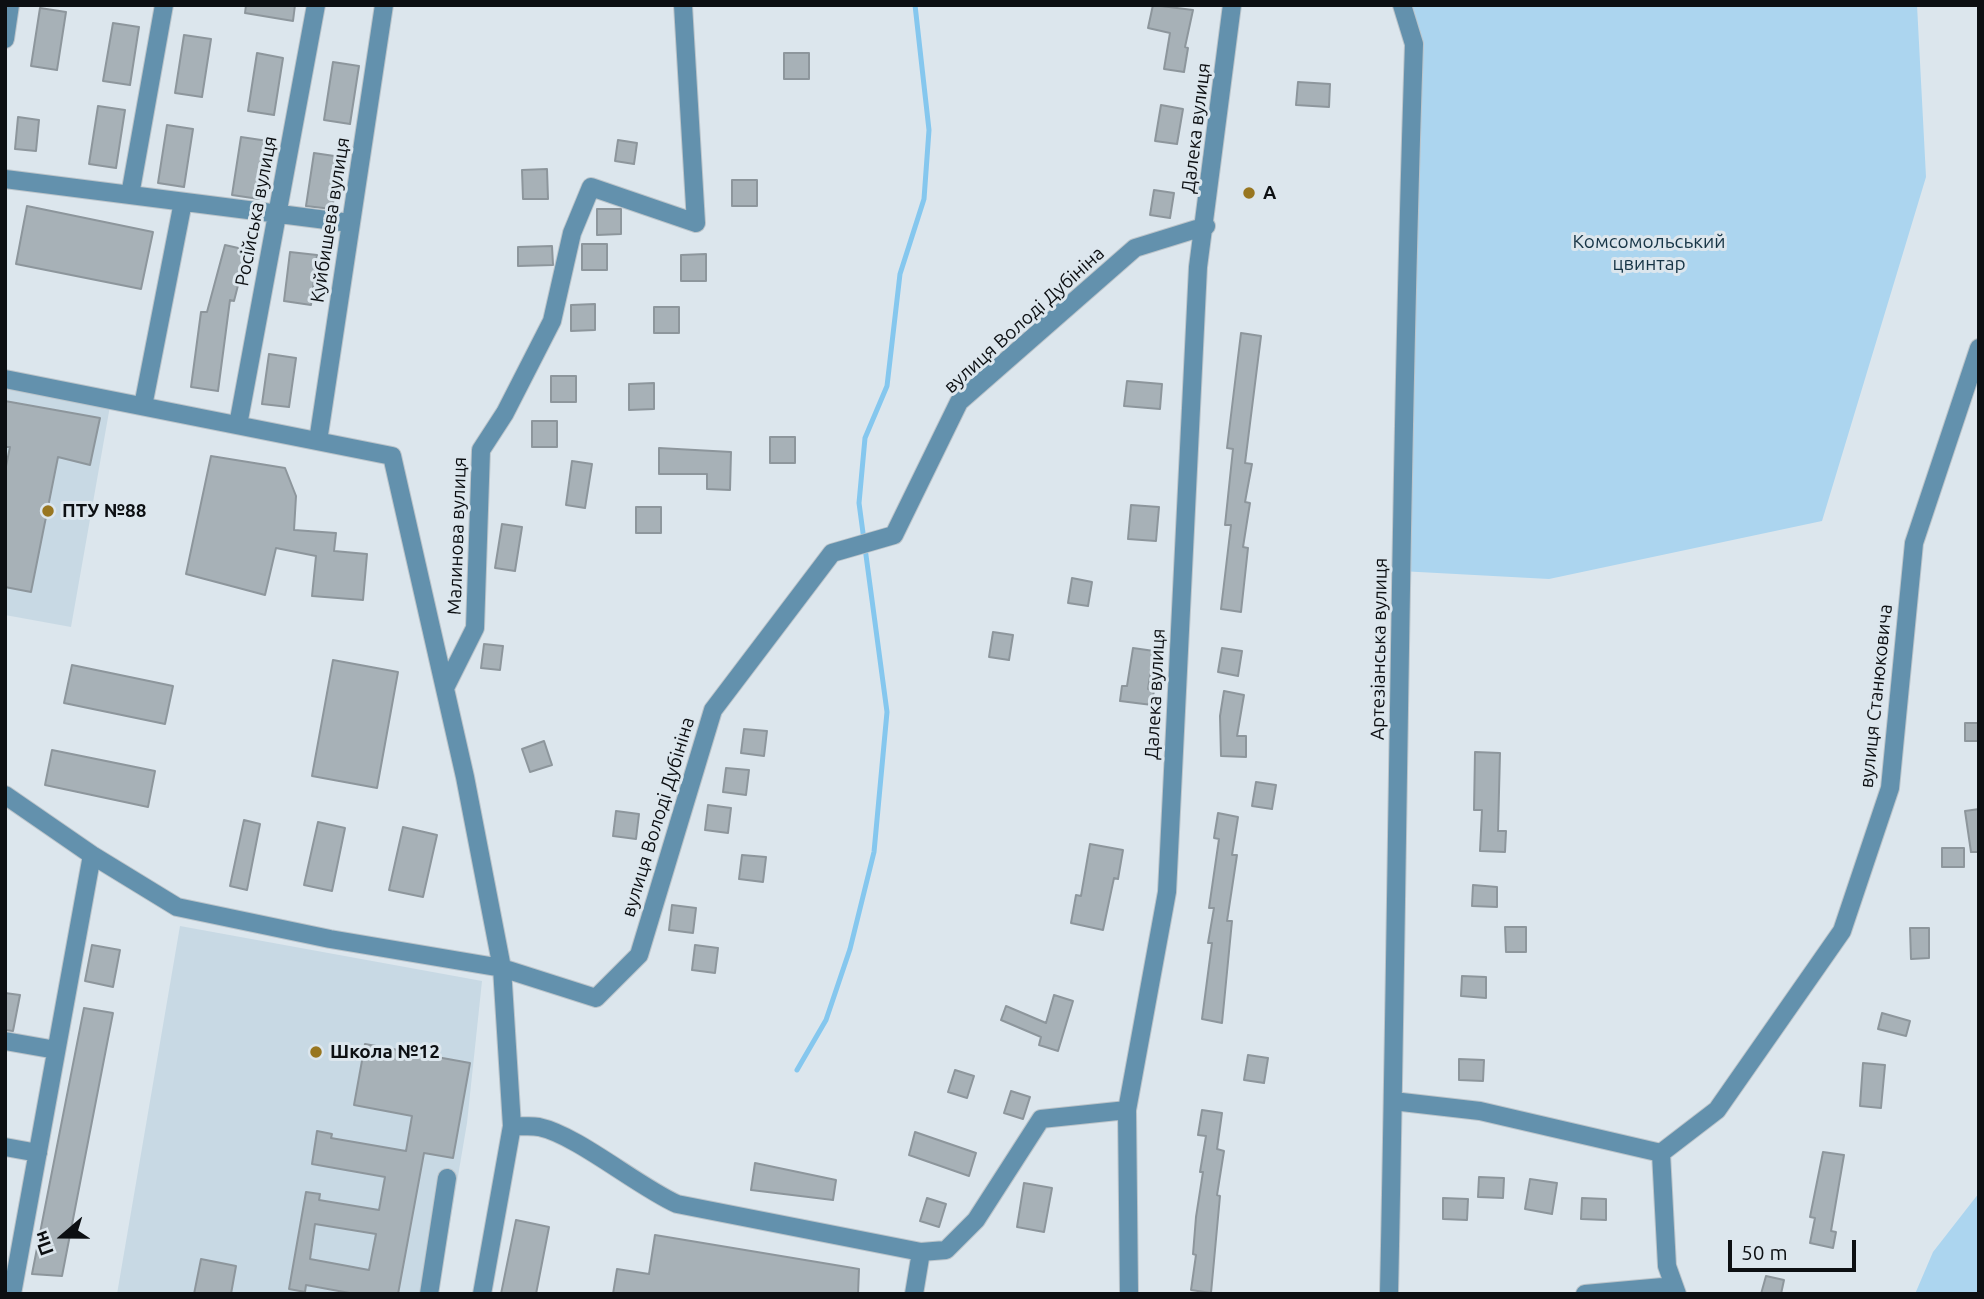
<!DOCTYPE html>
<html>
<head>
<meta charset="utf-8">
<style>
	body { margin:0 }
	#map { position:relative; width:1984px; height:1299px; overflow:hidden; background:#dce6ed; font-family:Ubuntu,sans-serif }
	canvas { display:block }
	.frame { position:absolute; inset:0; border:7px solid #0c0f12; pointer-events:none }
	.north { position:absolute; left:28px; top:1201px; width:70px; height:70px; -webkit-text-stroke:5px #dce6ed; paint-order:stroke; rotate:250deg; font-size:19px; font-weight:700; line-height:28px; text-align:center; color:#0c0f12 }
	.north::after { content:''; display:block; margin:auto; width:24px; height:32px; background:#0c0f12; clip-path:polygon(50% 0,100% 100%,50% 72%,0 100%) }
	.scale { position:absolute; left:1728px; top:1240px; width:128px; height:32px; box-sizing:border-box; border:4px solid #0c0f12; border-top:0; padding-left:9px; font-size:21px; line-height:24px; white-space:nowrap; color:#0c0f12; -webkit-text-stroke:5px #dce6ed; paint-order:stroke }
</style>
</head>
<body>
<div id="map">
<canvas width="1984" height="1299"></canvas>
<div class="frame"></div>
<div class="north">Пн</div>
<div class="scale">50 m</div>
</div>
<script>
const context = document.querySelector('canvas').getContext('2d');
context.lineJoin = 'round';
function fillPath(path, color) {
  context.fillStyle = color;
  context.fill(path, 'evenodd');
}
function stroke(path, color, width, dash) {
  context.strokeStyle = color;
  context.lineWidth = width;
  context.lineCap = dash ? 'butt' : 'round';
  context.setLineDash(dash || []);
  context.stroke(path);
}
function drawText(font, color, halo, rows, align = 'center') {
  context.font = font + ' Ubuntu,sans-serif';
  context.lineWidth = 6;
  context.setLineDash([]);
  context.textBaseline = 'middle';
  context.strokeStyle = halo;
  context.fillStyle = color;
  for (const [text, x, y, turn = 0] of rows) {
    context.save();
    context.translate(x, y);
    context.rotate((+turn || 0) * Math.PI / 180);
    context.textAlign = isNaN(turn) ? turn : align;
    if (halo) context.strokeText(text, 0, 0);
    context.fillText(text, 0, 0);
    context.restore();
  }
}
fillPath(new Path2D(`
	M5,387l105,19 -39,221 -66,-12z
	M180,926l302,55 -15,142 -29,171h-321z`), '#c8d9e4');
fillPath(new Path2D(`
	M1393,5h524l9,172 -104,344 -273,58 -149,-8 14,-527z
	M1979,1193v101h-64l18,-42z`), '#acd5ef');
stroke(new Path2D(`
	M797,1070l29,-50 24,-71 24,-97 13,-140 -28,-209 6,-65 22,-52 13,-112 24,-75 5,-69 -14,-125`), '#85c7ee', 5);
const building = new Path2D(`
	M246,5h49l-2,16 -48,-8z
	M1153,5l40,5 -8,37 3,1 -4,24 -20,-3 6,-36 -22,-5z
	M40,8l26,4 -9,58 -26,-4z
	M113,23l26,4 -9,58 -27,-4z
	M184,35l27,4 -9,58 -27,-4z
	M257,53l26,5 -9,57 -26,-4z
	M784,53h25v26h-25z
	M333,62l26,4 -9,58 -26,-4z
	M1298,82l32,2 -1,23 -33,-2z
	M1161,105l22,4 -6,35 -22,-3z
	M98,106l27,4 -9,58 -27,-4z
	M18,117l21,3 -3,31 -21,-2z
	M167,125l26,4 -9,58 -26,-4z
	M241,137l27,4 -9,58 -27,-4z
	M618,140l19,3 -3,21 -19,-3z
	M314,153l27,4 -9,52 -26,-3z
	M547,169l1,30h-25l-1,-29z
	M732,180h25v26h-25z
	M1154,190l20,3 -4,25 -20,-3z
	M27,206l126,26 -12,57 -125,-25z
	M597,209h24v25l-24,1z
	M582,244h25v26h-25z
	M225,245l22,5 -13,51 -4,-1 -12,91 -27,-4 10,-75h6z
	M552,246l1,19 -35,1v-19z
	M290,252l27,3 -6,50 -27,-4z
	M706,254v27h-25v-26z
	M595,304v26l-24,1v-26z
	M654,307h25v26h-25z
	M1241,333l20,3 -16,127 7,1 -7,38 5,1 -7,44 5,1 -7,64 -20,-3 10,-84h-6l8,-76 -6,-1z
	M269,354l27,4 -7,49 -27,-3z
	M551,376h25v26h-25z
	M1127,381l35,3 -2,25 -36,-3z
	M654,383v26l-25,1v-26z
	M5,401l95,17 -10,47 -32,-8 -27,135 -26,-5v-116l5,-24h-5z
	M532,421h25v26h-25z
	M770,437h25v26h-25z
	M659,448l72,4 -1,38 -23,-1v-15h-48z
	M211,456l74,12 11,28 -2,34 42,3 -2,18 33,3 -4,46 -51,-4 4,-40 -40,-8 -11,47 -79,-21z
	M572,461l20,3 -7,44 -19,-3z
	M1131,505l28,2 -3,34 -28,-2z
	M636,507h25v26h-25z
	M502,524l20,3 -7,44 -20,-3z
	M1072,578l20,4 -4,24 -20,-3z
	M993,632l20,3 -4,25 -20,-3z
	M484,644l19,2 -3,24 -19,-2z
	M1133,648l21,3 -6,38 6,1 -2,15 -32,-4 2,-15h5z
	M1222,648l20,3 -4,25 -20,-4z
	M333,660l65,12 -21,116 -65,-12z
	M72,665l101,21 -8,38 -101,-21z
	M1224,691l20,4 -7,41h9v21l-25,-1 -1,-40z
	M1965,723h14v18h-14z
	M744,729l23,2 -3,25 -23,-3z
	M544,741l8,24 -22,7 -8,-23z
	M52,750l103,21 -7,36 -103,-22z
	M1475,752l25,1 -2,78h8l-1,21 -25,-1 2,-41h-8z
	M726,768l23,2 -3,25 -23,-3z
	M1256,782l20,3 -4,24 -20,-3z
	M708,805l23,3 -3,25 -23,-3z
	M1979,809v43h-8l-6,-41z
	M616,811l23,3 -3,25 -23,-3z
	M1218,813l20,4 -6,38h5l-10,66h5l-10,102 -20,-4 10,-76h-4l6,-35h-5l10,-69 -5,-1z
	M244,820l16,4 -13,66 -17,-4z
	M318,822l27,6 -13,63 -28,-6z
	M403,827l34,8 -14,62 -34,-7z
	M1090,844l33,6 -5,29 -4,-1 -11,52 -32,-7 5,-28 5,1z
	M1942,848h22v19h-22z
	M742,855l24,2 -3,25 -24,-3z
	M1473,885l24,2v20l-25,-1z
	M672,905l24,3 -3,25 -24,-3z
	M1505,927h21v25h-20z
	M1910,928h19v30l-18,1z
	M92,945l28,5 -7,37 -28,-6z
	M695,945l23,3 -3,25 -23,-3z
	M1462,976l24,1v21l-25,-2z
	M5,993l15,2 -7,36 -8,-1z
	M1054,995l19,6 -15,50 -19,-6 2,-8 -40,-17 5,-14 40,17z
	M84,1008l29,5 -51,263 -30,-2z
	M1882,1013l28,8 -4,15 -28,-7z
	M365,1044l105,19 -17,95 -29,-5 -26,141h-43l-49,-9 -1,7 -16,-3 17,-97 14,2 -1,6 60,10 6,-33 -73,-13 5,-33 15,3 -1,4 75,13 6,-35 -58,-11zM315,1224l61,10 -7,36 -59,-11z
	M1248,1055l20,3 -4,25 -20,-3z
	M1459,1059l25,1 -1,21 -24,-1z
	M1863,1063l22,2 -4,43 -21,-2z
	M955,1070l19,6 -7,22 -19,-6z
	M1011,1091l19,6 -7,22 -19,-6z
	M1202,1110l20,3 -5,36 7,2 -7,44 3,1 -9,97 -20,-3 5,-35 -3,-1 3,-37 7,-45h-3l6,-36 -8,-1z
	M915,1132l61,21 -7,23 -60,-21z
	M1823,1152l21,3 -13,76 5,1 -3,16 -23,-5 5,-25 -5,-1z
	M755,1163l81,17 -3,20 -82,-10z
	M1479,1177l25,1 -1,20 -25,-1z
	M1530,1179l27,4 -5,31 -27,-5z
	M1024,1183l28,5 -8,44 -27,-5z
	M927,1198l19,6 -7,23 -19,-6z
	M1443,1198l25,1 -1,21 -24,-1z
	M1582,1198l24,1v21l-25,-1z
	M516,1220l33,7 -13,67h-35z
	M655,1235l204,34 -1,25h-245l4,-25 32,5z
	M201,1259l35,7 -5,28h-37z
	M1766,1276l18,4 -3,14h-20z`);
fillPath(building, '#a7b1b7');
stroke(building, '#8d969c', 2);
const minor = new Path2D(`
	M5,39l5,-34
	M5,179l345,44
	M130,195l34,-190
	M5,379l387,77 73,321 37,191 10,158 -30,168
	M143,406l40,-204
	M238,425l78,-420
	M318,441l66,-436
	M445,688l30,-60 6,-178 24,-37 47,-92 20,-88 19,-46 105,36 -13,-218
	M5,795l87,60 85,52 153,32 172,29 94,30 43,-43 74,-245 119,-157 62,-18 65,-133 176,-154 71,-22
	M5,1041l51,9
	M1393,1101l87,10 181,42 56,-43 125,-179 48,-143 24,-245 65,-195
	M512,1126c9,0 19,0 27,1 38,8 98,59 138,77l244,48 25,-2 30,-30 65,-101 86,-9
	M5,1147l33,6
	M1661,1153l6,113 10,28
	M12,1294l80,-439
	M429,1294l18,-116
	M914,1294l7,-42
	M1129,1294l-2,-184 40,-218 31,-625 34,-262
	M1389,1294c9,-417 11,-833 25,-1250l-12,-39
	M1585,1294l89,-8`);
stroke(minor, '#bbc4ca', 20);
stroke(minor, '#6391ad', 18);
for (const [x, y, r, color] of [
	[1249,193,7,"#987620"],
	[48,511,7,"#987620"],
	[316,1052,7,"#987620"]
]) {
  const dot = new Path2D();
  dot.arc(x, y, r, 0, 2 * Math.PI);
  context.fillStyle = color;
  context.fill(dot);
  stroke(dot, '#dce6ed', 2.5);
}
drawText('19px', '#0c0f12', '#dce6ed', [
	["Далека вулиця",1196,128,-83],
	["Російська вулиця",256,211,-79],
	["Куйбишева вулиця",330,220,-81],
	["вулиця Володі Дубініна",1024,320,-42],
	["Малинова вулиця",457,536,-88],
	["Артезіанська вулиця",1379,649,-89],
	["Далека вулиця",1155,694,-87],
	["вулиця Станюковича",1876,696,-84],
	["вулиця Володі Дубініна",658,817,-73]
]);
drawText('bold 19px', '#0c0f12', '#dce6ed', [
	["А",1263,193],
	["ПТУ №88",62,511],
	["Школа №12",330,1052]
], 'left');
drawText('19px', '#173546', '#dce6ed', [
	["Комсомольський",1649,242],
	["цвинтар",1649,264]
]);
</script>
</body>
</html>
